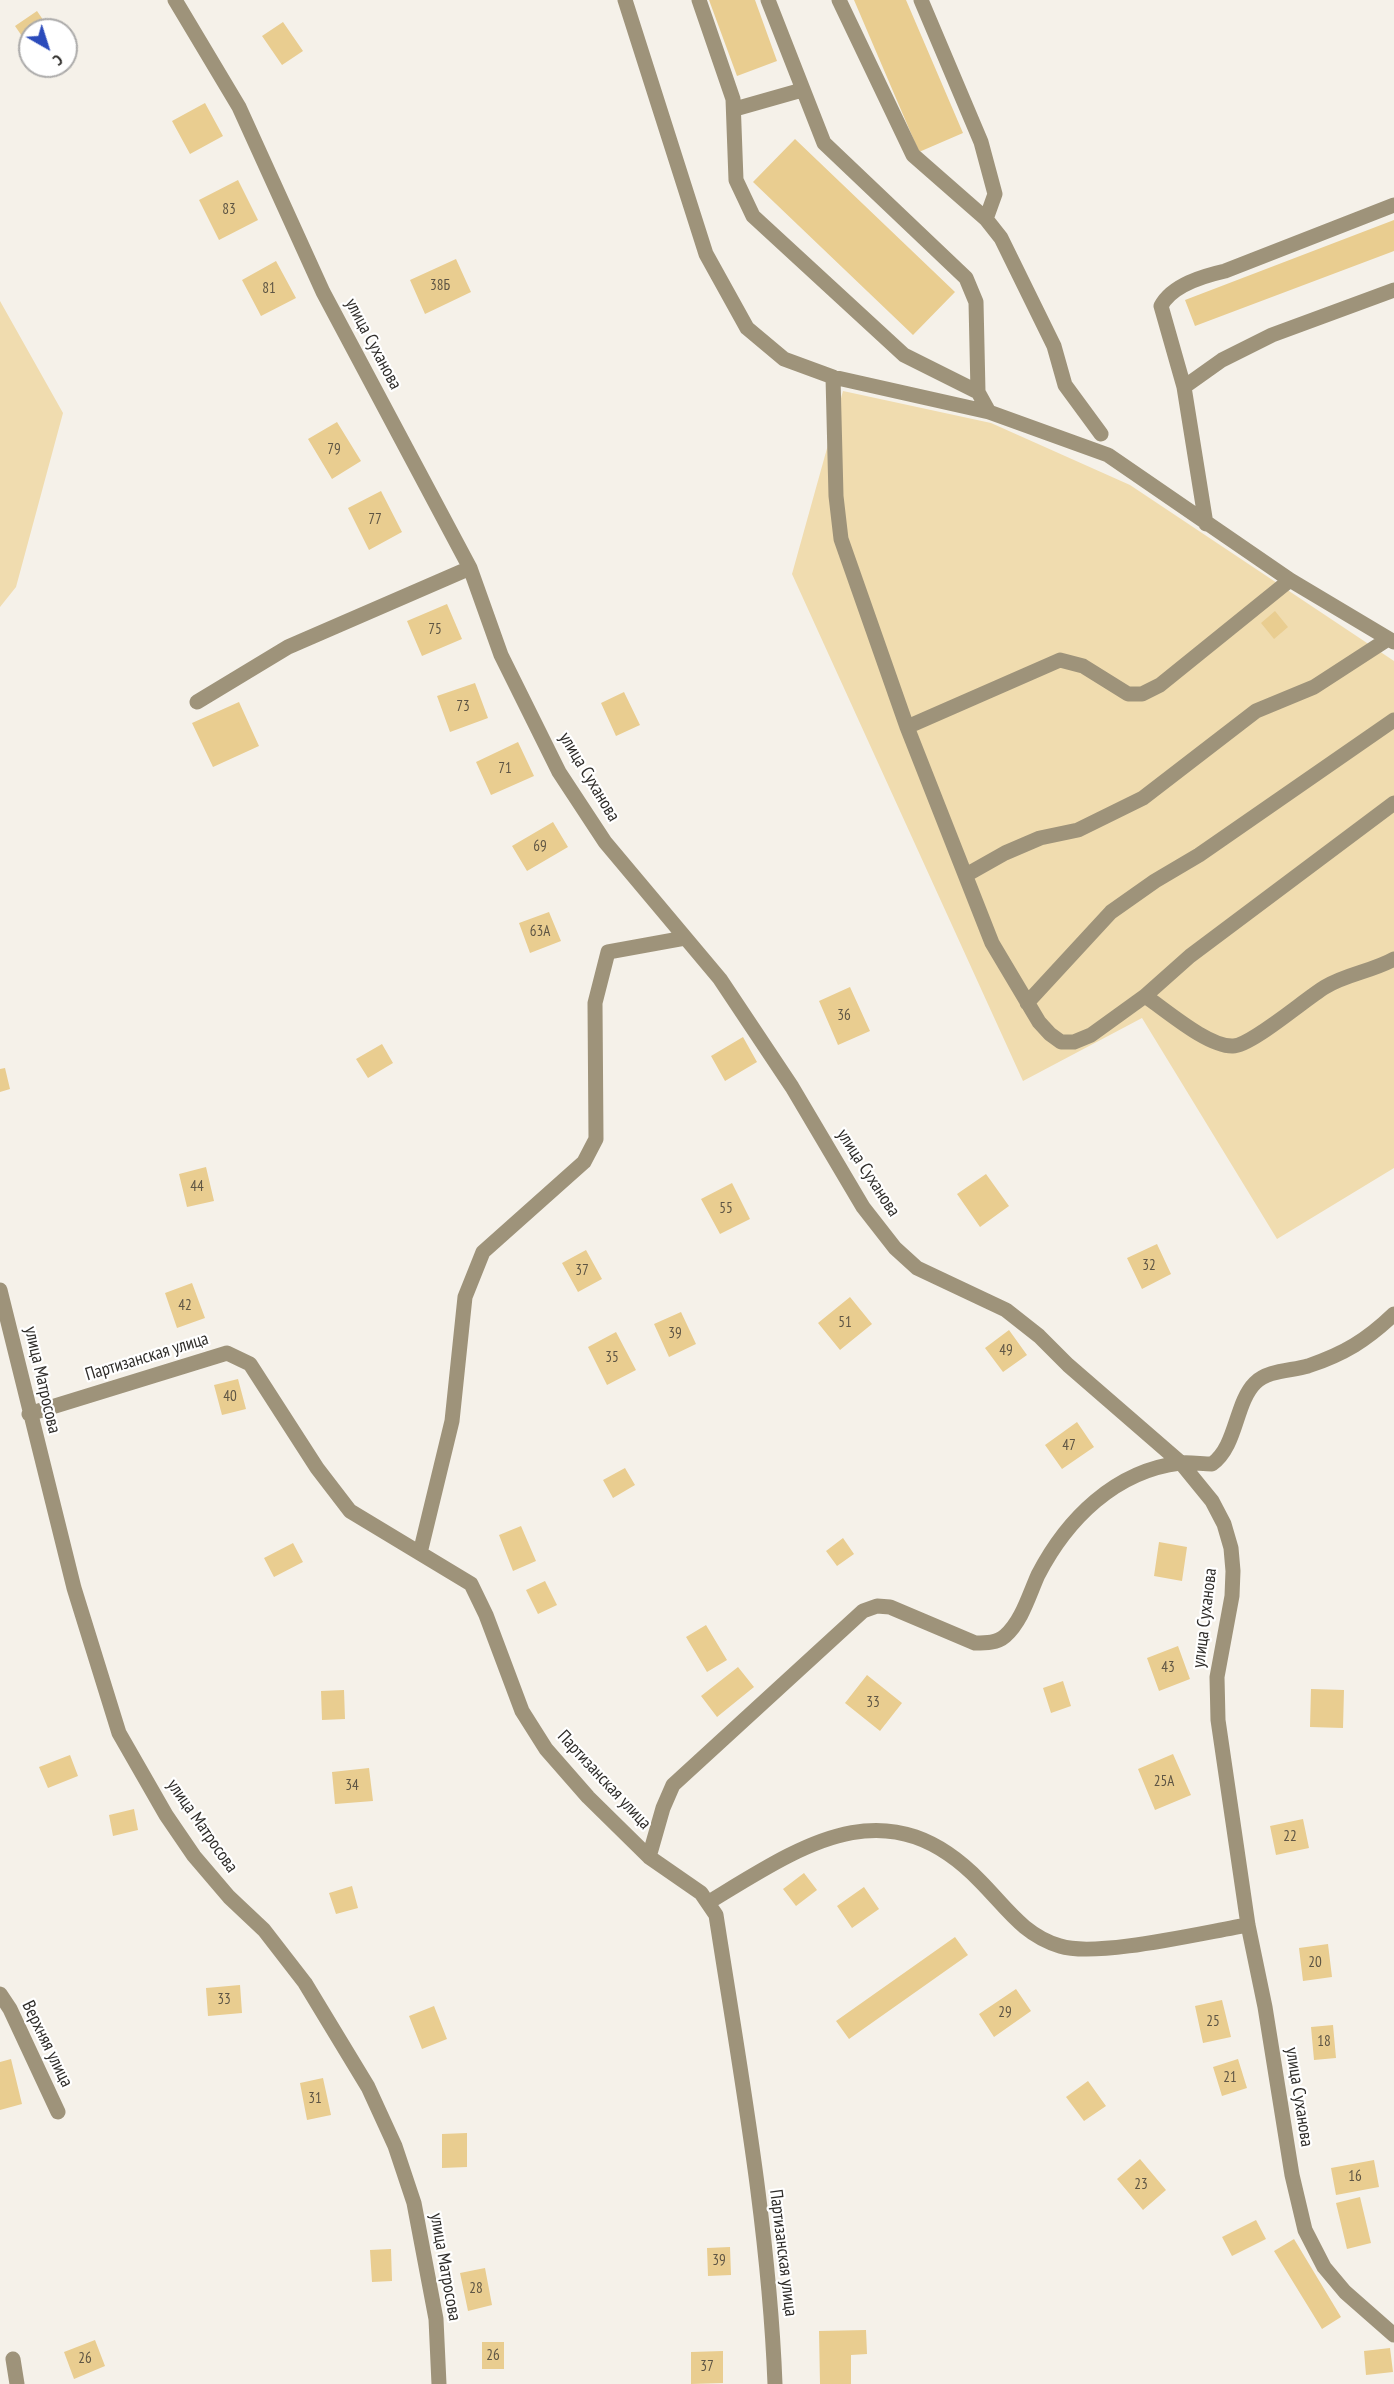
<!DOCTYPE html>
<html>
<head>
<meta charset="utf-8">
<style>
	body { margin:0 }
	#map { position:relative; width:1394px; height:2384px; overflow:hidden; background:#f5f1e9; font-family:"PT Sans Narrow",sans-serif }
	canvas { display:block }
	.north { position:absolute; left:18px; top:18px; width:60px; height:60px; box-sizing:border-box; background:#fff; border:2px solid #acabaa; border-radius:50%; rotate:141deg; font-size:16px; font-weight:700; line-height:24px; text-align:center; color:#2f2d2a }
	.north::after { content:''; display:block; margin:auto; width:21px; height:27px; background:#2b4bbb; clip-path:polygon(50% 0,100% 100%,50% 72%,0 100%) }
</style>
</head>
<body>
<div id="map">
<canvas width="1394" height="2384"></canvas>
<div class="north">С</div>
</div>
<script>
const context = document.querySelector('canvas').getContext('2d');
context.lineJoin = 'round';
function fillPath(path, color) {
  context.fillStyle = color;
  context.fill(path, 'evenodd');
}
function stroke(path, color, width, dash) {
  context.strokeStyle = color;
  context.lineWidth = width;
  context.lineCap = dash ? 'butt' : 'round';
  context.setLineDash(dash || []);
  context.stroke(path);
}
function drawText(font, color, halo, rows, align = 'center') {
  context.font = font + ' "PT Sans Narrow",sans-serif';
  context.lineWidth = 4.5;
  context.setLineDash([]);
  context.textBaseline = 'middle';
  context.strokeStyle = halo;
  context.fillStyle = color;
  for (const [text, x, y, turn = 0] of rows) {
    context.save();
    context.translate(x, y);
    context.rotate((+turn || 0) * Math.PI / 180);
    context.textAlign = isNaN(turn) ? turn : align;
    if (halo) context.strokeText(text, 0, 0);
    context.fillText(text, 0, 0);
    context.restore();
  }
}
fillPath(new Path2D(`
	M0,301l63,112 -47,174 -16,20z
	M843,391l148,32 139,62 264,176v507l-117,71 -135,-221 -119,63 -231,-507z`), '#f0dcaf');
fillPath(new Path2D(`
	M709,0h46l22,61 -40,15z
	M854,0h52l57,133 -44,19z
	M37,11l13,19h-20l-2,15 -13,-19z
	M283,22l20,29 -21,14 -20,-29z
	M205,103l18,33 -33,18 -18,-33z
	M795,139l160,153 -42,43 -160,-153z
	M238,180l20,40 -39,20 -20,-40z
	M1394,220v31l-199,75 -10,-26z
	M456,259l15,33 -46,22 -15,-34z
	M276,261l20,37 -35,18 -19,-36z
	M337,422l24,39 -29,18 -24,-40z
	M381,491l21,41 -33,18 -21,-42z
	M447,604l15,35 -40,17 -15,-35z
	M1275,611l13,16 -14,12 -13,-16z
	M475,683l13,35 -38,14 -13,-36z
	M624,692l16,33 -24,11 -15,-33z
	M239,702l20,44 -46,21 -21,-44z
	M518,742l16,34 -43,19 -15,-33z
	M553,822l15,25 -41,24 -15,-25z
	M549,912l12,29 -31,12 -11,-30z
	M850,987l20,44 -32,14 -19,-44z
	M743,1037l14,25 -32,19 -14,-25z
	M382,1044l11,19 -25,15 -12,-19z
	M5,1068l5,21 -10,3v-23z
	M206,1167l8,34 -27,6 -8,-33z
	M986,1174l23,32 -29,21 -23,-33z
	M732,1183l18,36 -30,15 -19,-35z
	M1157,1244l14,30 -29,15 -15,-31z
	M586,1250l16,29 -24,13 -16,-29z
	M192,1283l13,35 -28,10 -12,-35z
	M850,1297l22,27 -32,26 -22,-27z
	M681,1312l15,32 -27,13 -15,-33z
	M1009,1330l18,25 -24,17 -18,-24z
	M616,1332l20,38 -29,15 -19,-38z
	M238,1379l8,30 -24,6 -8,-30z
	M1077,1422l17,25 -32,22 -17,-24z
	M625,1468l10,17 -22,13 -10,-18z
	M521,1526l15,35 -23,10 -14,-36z
	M843,1538l11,16 -17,12 -11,-15z
	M1159,1542l28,5 -5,34 -28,-5z
	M293,1543l10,19 -29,15 -10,-19z
	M545,1581l12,24 -19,9 -12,-24z
	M706,1625l21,35 -20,12 -21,-35z
	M1178,1646l12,33 -31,12 -12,-33z
	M738,1667l16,20 -37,30 -16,-21z
	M867,1675l35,28 -22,28 -35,-28z
	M1063,1681l8,25 -20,7 -8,-25z
	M1311,1689l33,1 -1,38 -33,-1z
	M344,1690l1,29 -23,1 -1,-29z
	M1173,1754l18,41 -36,15 -17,-41z
	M70,1755l8,21 -30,12 -9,-21z
	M369,1768l4,33 -38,3 -3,-32z
	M134,1809l4,21 -25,6 -4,-21z
	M1303,1819l6,29 -33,7 -6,-29z
	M804,1873l13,17 -21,16 -13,-17z
	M352,1886l6,22 -22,6 -7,-21z
	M864,1887l15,22 -27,19 -15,-22z
	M955,1937l13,18 -119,84 -13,-18z
	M1328,1944l4,33 -29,4 -4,-33z
	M240,1985l2,28 -34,3 -2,-28z
	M1016,1989l15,22 -37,26 -15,-23z
	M1222,2000l9,37 -28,6 -8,-37z
	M434,2006l13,33 -25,10 -13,-33z
	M1333,2025l3,33 -22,2 -3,-33z
	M11,2059l11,45 -22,6v-48z
	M1238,2059l9,29 -25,8 -9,-29z
	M323,2078l8,37 -24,5 -7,-37z
	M1088,2081l18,25 -22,15 -18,-24z
	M467,2133v34l-25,1v-34z
	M1140,2159l26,31 -23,20 -26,-31z
	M1374,2160l5,27 -43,8 -5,-27z
	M1360,2197l11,46 -24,6 -11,-46z
	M1256,2220l10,19 -34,17 -10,-19z
	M1294,2239l47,78 -19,12 -48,-78z
	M730,2247l1,28 -23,1 -1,-28z
	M391,2249l1,32 -20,1 -2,-32z
	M485,2268l7,37 -24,6 -8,-38z
	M866,2330l1,24 -16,1v29h-31l-1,-53z
	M95,2340l10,26 -31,13 -10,-27z
	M482,2342h22v27h-22z
	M1390,2348l3,24 -27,3 -2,-24z
	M723,2351v32l-32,1v-32z`), '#e9cd90');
stroke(new Path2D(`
	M175,0l64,107 84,185 147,276 31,87 58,117 46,70 115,137 72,108 71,120 32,41 22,20 89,42 33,26 29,29 113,98 31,38 12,23 7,24 2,23 -1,25 -15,81 1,43 30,205 17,82 27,168 13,55 19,37 21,25 49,43
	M625,0l81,254 41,74 37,31 49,18 156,35 119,43 182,125 104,62
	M699,0l34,99 3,81 17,36 151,139 74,37 11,20
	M768,0l56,143 142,135 10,24 2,90
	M839,0l74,155 73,64 15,19 53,108 11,39 36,49
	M921,0l60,142 14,52 -9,25
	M735,109l67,-19
	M833,377l3,119 5,43 66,188 85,216 47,79 11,12 11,8h13l17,-7 54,-39 45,-40 204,-153
	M1184,387l38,-27 50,-25 122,-45
	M1206,524l-22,-137 -23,-81c11,-21 42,-30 64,-35l169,-66
	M197,702l91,-55 182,-79
	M907,727l153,-67 23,6 45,28h14l18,-9 130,-105
	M966,875l39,-22 35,-15 38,-8 65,-32 113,-87 58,-24 74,-48
	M1145,996c21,14 63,51 88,50 18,0 72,-47 92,-59 21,-13 48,-16 69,-28
	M1027,1003l84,-91 44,-31 44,-26 195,-135
	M0,1290l74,298 45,145 47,82 28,41 35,41 35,33 41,53 63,104 27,59 19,57 22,116 3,65
	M29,1414l198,-61 23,11 67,104 33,43 121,73 15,31 36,96 24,38 42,48 61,60 52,36 15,22c24,155 53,312 59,469
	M420,1553l32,-132 13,-124 18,-45 101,-90 12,-23 -1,-136 13,-51 77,-14
	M649,1857l14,-49 10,-23 190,-174 14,-5 13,1 85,36c11,0 22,0 30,-7 17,-15 24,-41 33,-61 29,-56 77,-104 142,-112 10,-1 22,1 32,1 25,-18 23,-61 43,-81 13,-13 36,-12 53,-17 36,-12 59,-26 86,-52
	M709,1902c94,-57 178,-117 271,-21 26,26 43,54 80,65 37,12 145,-14 188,-21
	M0,1994l10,15 48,103
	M13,2359l4,25`), '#9e937a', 15);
drawText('15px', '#5e5544', null, [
	["83",229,210],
	["38Б",440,286],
	["81",269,289],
	["79",334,450],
	["77",375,520],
	["75",435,630],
	["73",463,707],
	["71",505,769],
	["69",540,847],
	["63А",540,932],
	["36",844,1016],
	["44",197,1187],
	["55",726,1209],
	["32",1149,1266],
	["37",582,1271],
	["42",185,1306],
	["51",845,1323],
	["39",675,1334],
	["49",1006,1351],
	["35",612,1358],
	["40",230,1397],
	["47",1069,1446],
	["43",1168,1668],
	["33",873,1703],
	["25А",1164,1782],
	["34",352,1786],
	["22",1290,1837],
	["20",1315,1963],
	["33",224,2000],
	["29",1005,2013],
	["25",1213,2022],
	["18",1324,2042],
	["21",1230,2078],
	["31",315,2099],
	["16",1355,2177],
	["23",1141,2185],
	["39",719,2261],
	["28",476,2289],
	["26",493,2356],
	["26",85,2359],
	["37",707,2367]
]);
drawText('18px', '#2f2d2a', '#fff', [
	["улица Суханова",373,344,62],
	["улица Суханова",589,777,59],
	["улица Суханова",868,1173,57],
	["Партизанская улица",147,1357,-17],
	["улица Матросова",42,1380,77],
	["улица Суханова",1205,1618,-83],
	["Партизанская улица",604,1780,47],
	["улица Матросова",202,1826,55],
	["Верхняя улица",47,2044,64],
	["улица Суханова",1299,2097,81],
	["Партизанская улица",783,2253,83],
	["улица Матросова",445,2267,80]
]);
</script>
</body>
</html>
